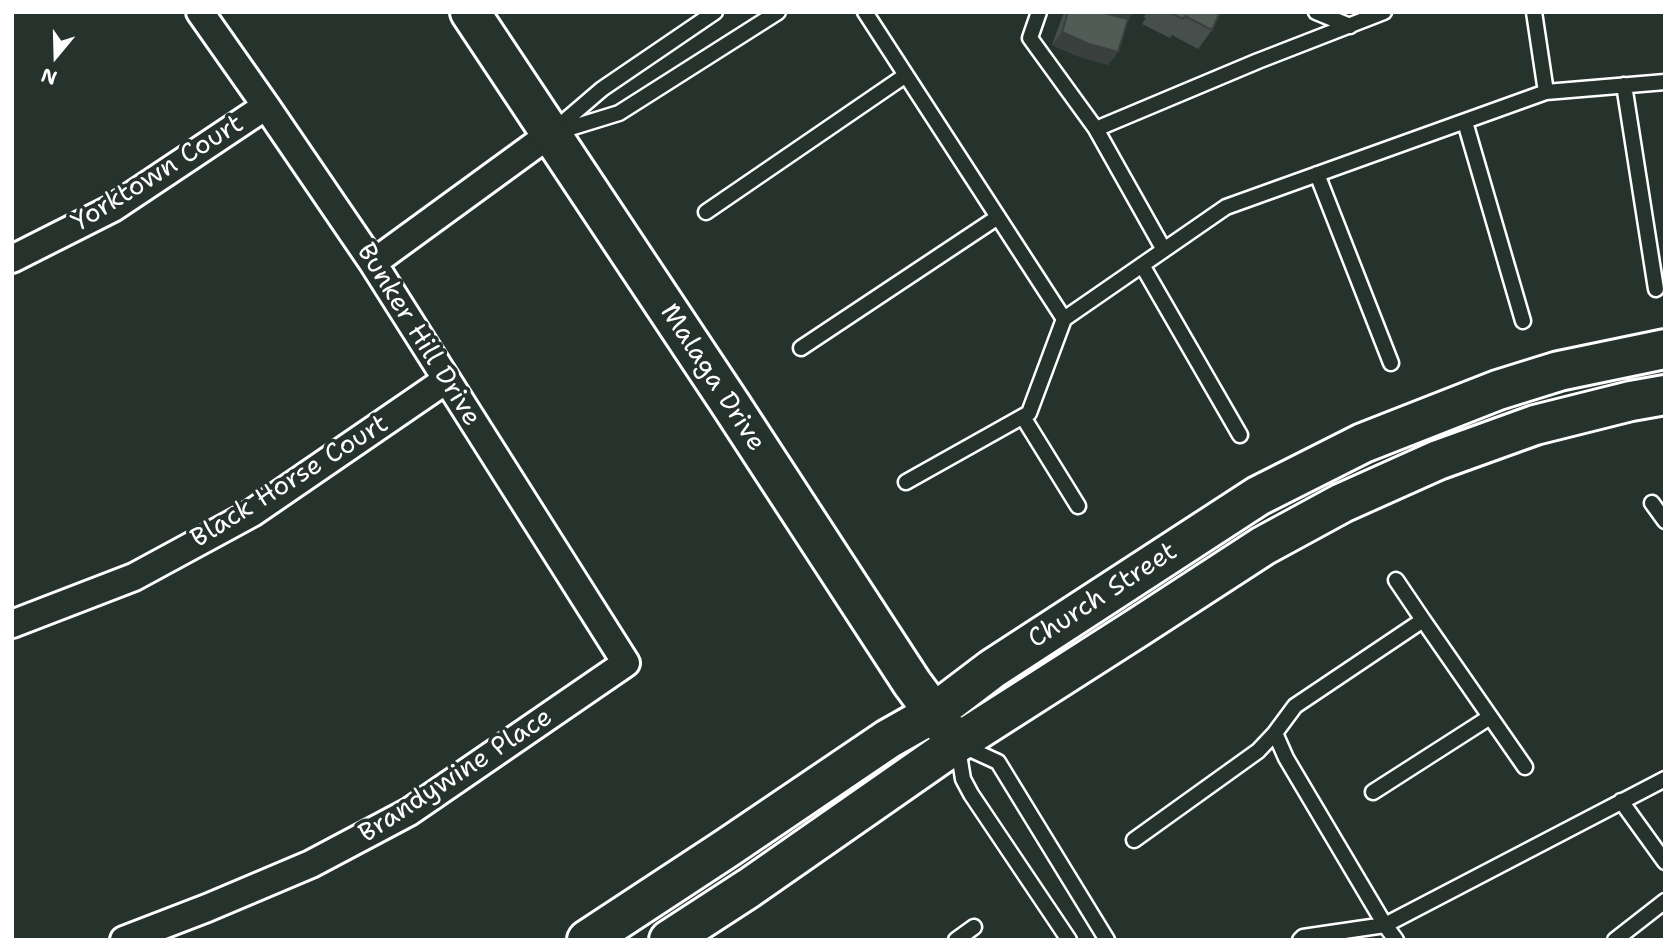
<!DOCTYPE html>
<html>
<head>
<meta charset="utf-8">
<style>
	body { margin:0 }
	#map { position:relative; width:1677px; height:952px; overflow:hidden; background:#26332d; font-family:"Shantell Sans",sans-serif }
	canvas { display:block }
	.frame { position:absolute; inset:0; border:14px solid #fff; pointer-events:none }
	.north { position:absolute; left:21px; top:21px; width:70px; height:70px; -webkit-text-stroke:5px #26332d; paint-order:stroke; rotate:199deg; font-size:19px; font-weight:700; line-height:28px; text-align:center; color:#fff }
	.north::after { content:''; display:block; margin:auto; width:24px; height:32px; background:#fff; clip-path:polygon(50% 0,100% 100%,50% 72%,0 100%) }
</style>
</head>
<body>
<div id="map">
<canvas width="1677" height="952"></canvas>
<div class="frame"></div>
<div class="north">N</div>
</div>
<script>
const context = document.querySelector('canvas').getContext('2d');
context.lineJoin = 'round';
function stroke(path, color, width, dash) {
  context.strokeStyle = color;
  context.lineWidth = width;
  context.lineCap = dash ? 'butt' : 'round';
  context.setLineDash(dash || []);
  context.stroke(path);
}
function fillPath(path, color) {
  context.fillStyle = color;
  context.fill(path, 'evenodd');
}
function drawText(font, color, halo, rows, align = 'center') {
  context.font = font + ' "Shantell Sans",sans-serif';
  context.lineWidth = 7;
  context.setLineDash([]);
  context.textBaseline = 'middle';
  context.strokeStyle = halo;
  context.fillStyle = color;
  for (const [text, x, y, turn = 0] of rows) {
    context.save();
    context.translate(x, y);
    context.rotate((+turn || 0) * Math.PI / 180);
    context.textAlign = isNaN(turn) ? turn : align;
    if (halo) context.strokeText(text, 0, 0);
    context.fillText(text, 0, 0);
    context.restore();
  }
}
const lane = new Path2D(`
	M865,12l199,307 -35,94 -123,69
	M1039,12l-9,26 66,91 68,121
	M1316,12l34,14
	M1534,12l12,80
	M1624,85l32,204
	M1465,122l58,199
	M1096,129l162,-68 126,-49
	M553,131l49,-42 113,-77
	M554,133l65,-20 159,-101
	M1317,174l74,189
	M706,212l200,-137
	M1142,265l98,170
	M1064,319l162,-112 320,-115 119,-10
	M801,348l197,-131
	M1023,417l55,89
	M1652,503l13,18
	M1396,580l27,40
	M1275,733l20,-27 128,-86 102,147
	M963,746l35,16 109,178
	M958,748l5,31 8,15 98,146
	M1373,792l117,-75
	M1621,801l44,61
	M1134,840l124,-89 17,-18 11,25 99,167
	M956,940l18,-13
	M1300,940l3,-3 82,-12
	M1396,940l-11,-15 280,-146
	M1615,940l50,-39`);
const street = new Path2D(`
	M12,259l101,-51 153,-102
	M373,263l177,-129
	M12,624l122,-47 118,-64 194,-133
	M124,940l83,-32 104,-44 98,-52 217,-149 -253,-400 -107,-157 -66,-94`);
const secondary = new Path2D(`
	M470,12l261,393 181,278 37,50
	M587,940l140,-92 161,-109 46,-26 58,-44 266,-173 105,-53 135,-53 61,-19 106,-22
	M669,940l80,-52 208,-145 183,-117 123,-80 79,-43 96,-43 97,-35 96,-24 34,-6`);
stroke(lane, '#fff', 19);
stroke(street, '#fff', 32);
stroke(secondary, '#fff', 44);
stroke(lane, '#26332d', 14);
stroke(street, '#26332d', 26);
stroke(secondary, '#26332d', 38);
fillPath(new Path2D(`
	M1064,12h69l-5,8 -10,32 -10,13 -28,-8 -28,-12z
	M1146,12h74l-8,18 -14,19 -26,-14 -2,3 -28,-14 4,-6 -2,-1z`), '#464f4b');
fillPath(new Path2D(`
	M1079,12h54l-9,13z
	M1062,32l56,20 -10,13 -28,-8 -28,-12z`), '#39403d');
const building = new Path2D(`
	M1068,12h32l28,7 -10,33 -29,-8 -27,-12z
	M1169,12h51l-8,18 -27,-14 -2,3z`);
fillPath(building, '#515c57');
stroke(building, '#39403d', 2);
drawText('26px', '#fff', '#26332d', [
	["Yorktown Court",158,174,-32],
	["Bunker Hill Drive",418,335,58],
	["Malaga Drive",712,378,57],
	["Black Horse Court",290,482,-32],
	["Church Street",1103,596,-33],
	["Brandywine Place",456,776,-33]
]);
</script>
</body>
</html>
